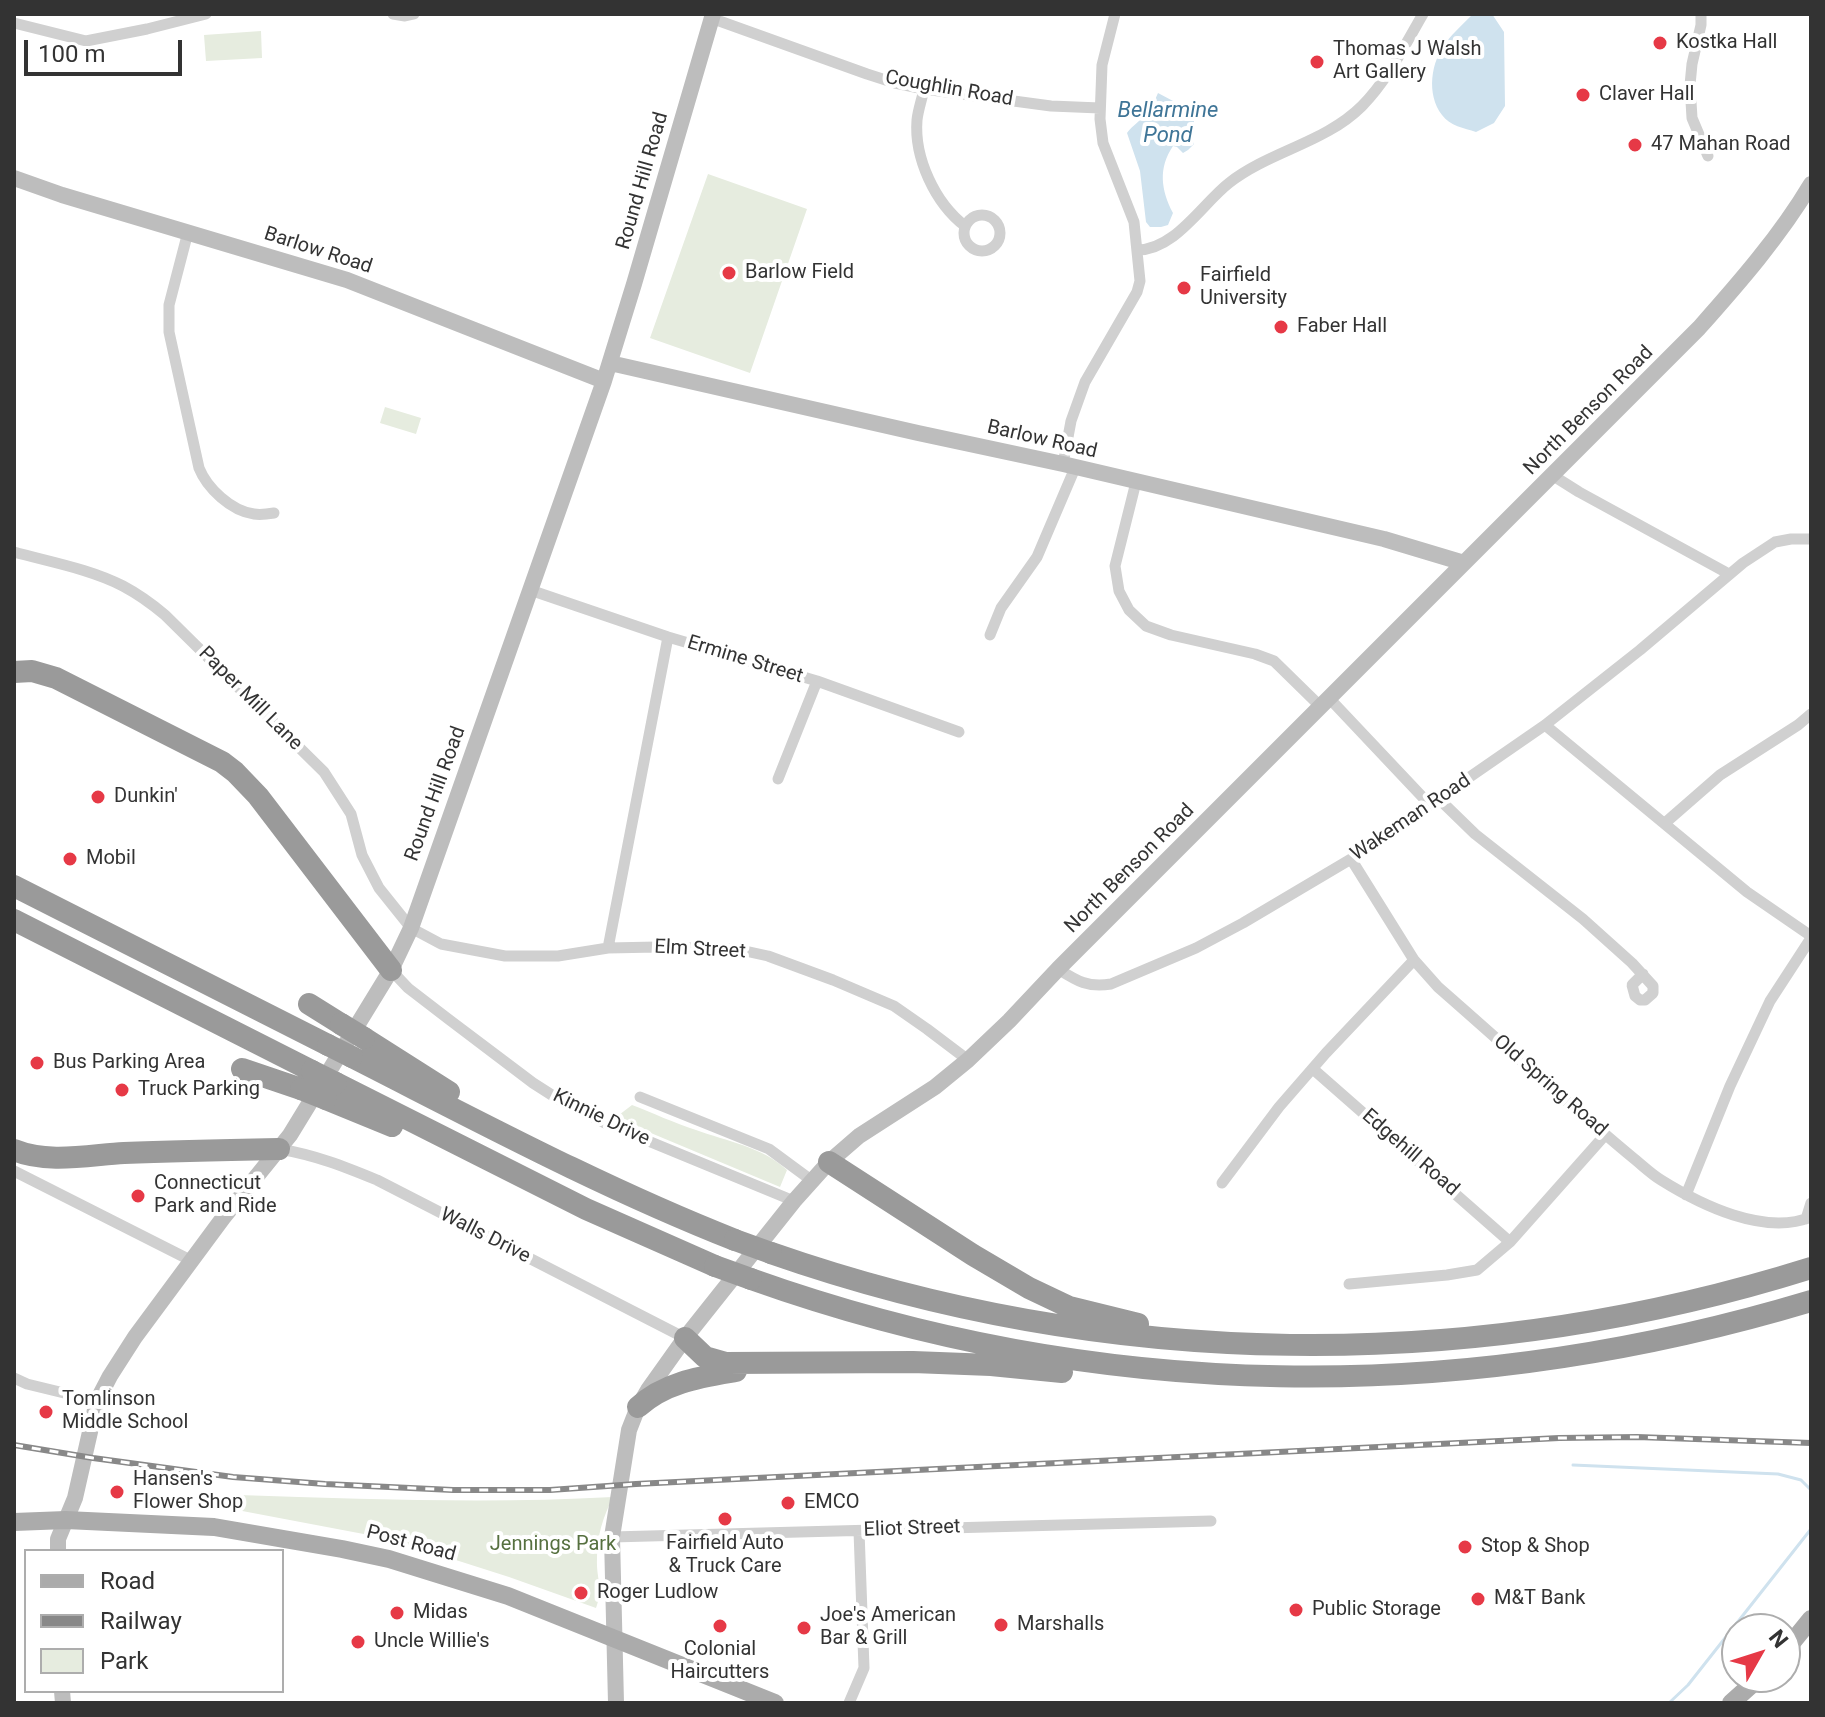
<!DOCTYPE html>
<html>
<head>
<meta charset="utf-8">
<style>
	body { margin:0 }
	#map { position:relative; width:1825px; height:1717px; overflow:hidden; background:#fff; font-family:Roboto,sans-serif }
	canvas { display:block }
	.frame { position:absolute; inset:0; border:16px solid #333; pointer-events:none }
	.legend { position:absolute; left:24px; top:1549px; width:260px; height:144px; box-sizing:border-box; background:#fff; border:2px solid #adadad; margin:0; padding:10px 14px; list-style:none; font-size:24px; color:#333 }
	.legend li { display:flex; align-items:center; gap:16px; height:40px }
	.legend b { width:40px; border:2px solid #adadad }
	.north { position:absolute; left:1721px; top:1613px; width:80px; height:80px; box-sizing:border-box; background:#fff; border:2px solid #adadad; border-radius:50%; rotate:51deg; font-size:22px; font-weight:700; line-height:32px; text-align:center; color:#333 }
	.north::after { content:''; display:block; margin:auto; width:28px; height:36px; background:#e63946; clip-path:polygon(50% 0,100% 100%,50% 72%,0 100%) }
	.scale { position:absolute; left:24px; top:40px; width:158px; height:36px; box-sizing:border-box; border:4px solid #333; border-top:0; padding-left:10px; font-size:24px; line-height:28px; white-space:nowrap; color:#333; -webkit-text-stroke:6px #fff; paint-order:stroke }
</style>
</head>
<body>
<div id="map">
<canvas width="1825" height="1717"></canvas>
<div class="frame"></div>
<ul class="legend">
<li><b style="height:10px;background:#ababab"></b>Road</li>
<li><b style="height:10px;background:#888"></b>Railway</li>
<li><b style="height:22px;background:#e6ecdf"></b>Park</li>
</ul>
<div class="north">N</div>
<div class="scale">100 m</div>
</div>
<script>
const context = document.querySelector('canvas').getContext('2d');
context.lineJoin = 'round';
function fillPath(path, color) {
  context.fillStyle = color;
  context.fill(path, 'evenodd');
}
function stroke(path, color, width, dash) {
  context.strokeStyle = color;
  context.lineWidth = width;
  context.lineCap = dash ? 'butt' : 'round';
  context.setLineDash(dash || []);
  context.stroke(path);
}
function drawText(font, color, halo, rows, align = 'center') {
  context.font = font + ' Roboto,sans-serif';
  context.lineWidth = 8;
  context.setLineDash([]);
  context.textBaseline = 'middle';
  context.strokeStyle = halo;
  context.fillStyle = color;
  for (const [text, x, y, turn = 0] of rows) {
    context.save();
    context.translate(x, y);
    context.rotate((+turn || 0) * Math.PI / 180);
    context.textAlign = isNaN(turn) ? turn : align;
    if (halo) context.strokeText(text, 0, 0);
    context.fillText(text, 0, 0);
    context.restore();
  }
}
fillPath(new Path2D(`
	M261,31l1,27 -56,3 -2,-26z
	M708,174l99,35 -57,164 -100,-35z
	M385,407l36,11 -5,16 -36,-11z
	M632,1105c21,8 42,18 64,25 30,11 67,17 91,40l-7,17 -165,-69z
	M239,1495c125,4 249,9 374,2 -10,20 -16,39 -16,61 -1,22 7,29 -1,50l-87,-31 -119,-38 -153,-29z`), '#e6ecdf');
fillPath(new Path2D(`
	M1473,14h19l12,18 1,74 -11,17 -18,9c-12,-4 -26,-6 -34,-17 -16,-21 -11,-53 4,-73 8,-10 18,-19 27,-28z
	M1158,93l32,17 4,11v23l-6,6 -5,3 -6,-6 -4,-1c-15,22 -12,44 0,67l-5,12 -7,2h-11l-4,-5 -6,-51 -13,-38c7,-10 21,-15 18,-27l9,-4z`), '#cfe2ee');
stroke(new Path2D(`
	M1573,1465l205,9 23,6 10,10
	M1669,1703l19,-18 123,-156`), '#cfe2ee', 3);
stroke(new Path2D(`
	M393,14l12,2 9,-2
	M1701,14v11l-9,39 -2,21 2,33 16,38
	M711,18l156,56 28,9 29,6 127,17 49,2
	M14,23l72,18 61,-12 59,-15
	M924,89c-2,10 -6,21 -7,31 -3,38 18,83 48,106
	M964 233a18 18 0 1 1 36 0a18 18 0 1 1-36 0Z
	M188,232l-19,73v27l30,136c8,20 32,43 55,46 6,1 14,0 20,-1
	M1137,250c38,0 65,-46 92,-67 41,-32 96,-40 133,-77 25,-25 43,-61 61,-92
	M1063,464l8,-43 14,-39 52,-90 3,-11 -6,-59 -31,-79 -3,-24 2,-54 13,-51
	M1552,475l27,17 150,82
	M1136,482l-21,84 4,25 10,19 17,16 25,9 84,19 19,7 47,46
	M14,552c36,10 76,17 109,34 15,8 29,18 42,29l159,157 27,42 11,41 17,33 32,40 30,16 64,12h53l50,-8 49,-1 79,2 32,7 65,24 61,26 33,23 41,31
	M530,590l138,47 149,44 142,51
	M990,635l11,-27 36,-51 38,-89
	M1329,698l101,107
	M1545,725l202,167 64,44
	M778,779l39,-98
	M1439,799l36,35 108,85 49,44 21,23v7l-8,7h-5l-5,-4 -3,-11 11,-11
	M1665,823l55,-48 78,-50 13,-11
	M1351,859l63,101 24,27c48,42 95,84 143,127 17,14 34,29 51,43 10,8 19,17 29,23 40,25 103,56 150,37
	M608,948l60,-311
	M1058,969c19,12 30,19 53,15l85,-36 47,-25 108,-64 194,-134 95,-75 103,-87 32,-21 16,-3h20
	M391,970l17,18 39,30 86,65 25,16 49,25 187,77
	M1313,1069l197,173
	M640,1097l129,52 42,31
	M279,1149c36,6 64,17 98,31l308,158
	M14,1171l178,90
	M1222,1183l57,-76 47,-54 88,-93
	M1686,1195l44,-109 40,-85 41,-63
	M1806,1219l5,-16
	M1349,1284l98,-9 30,-5 33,-28 95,-107
	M14,1378l13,6 70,17
	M612,1537l599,-16
	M849,1703l15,-35 -5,-137`), '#d0d0d0', 11);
stroke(new Path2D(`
	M14,178l48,17 285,85 257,101
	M610,363l308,70 145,31 321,75 80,24
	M58,1551v-12l17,-41 22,-97 13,-25 25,-39 88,-119 67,-83 101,-165 20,-42 193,-547 30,-97 79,-270
	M62,1691l1,12
	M616,1703l-4,-166 17,-107 9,-23 10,-17 37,-52 109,-137 35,-39 30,-26 76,-49 33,-27 41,-39 49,-52 641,-641c40,-45 81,-92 112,-144`), '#bdbdbd', 16);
stroke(new Path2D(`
	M14,1522l52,-2 148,7 128,22 47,10 119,37 267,107
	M1785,1651l26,-32
	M1731,1703l29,-26`), '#ababab', 18);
stroke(new Path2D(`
	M14,672l18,-1 24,7 166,84 13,10 23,24 133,174
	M14,886l314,159
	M14,920l298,151
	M309,1004l32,20
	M364,1038l85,54
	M352,1057c126,64 251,131 383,183
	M242,1069l59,20
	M336,1083l250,126 129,57
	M326,1099l66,27
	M14,1150c34,14 75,5 110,3 52,-2 103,-3 155,-4
	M829,1162l144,93 56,33 40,19 69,17
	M771,1253c338,118 699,122 1040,15
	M751,1279c348,124 707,128 1060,22
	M685,1338l20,19 21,6 187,-1 78,3 71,7
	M638,1407c27,-25 63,-30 98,-36`), '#9a9a9a', 22);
const rail = new Path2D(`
	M14,1445l79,13 140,19 92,7 128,6h97l86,-6 923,-46 78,-1 174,6`);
stroke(rail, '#888', 6);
stroke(rail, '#fff', 3, [9]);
stroke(new Path2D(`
	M341,1024l23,14
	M328,1045l24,12
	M312,1071l24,12
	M301,1089l25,10
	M735,1240l36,13
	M715,1266l36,13`), '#9a9a9a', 22);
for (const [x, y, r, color] of [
	[1660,43,8,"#e63946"],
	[1317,62,8,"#e63946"],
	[1583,95,8,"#e63946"],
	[1635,145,8,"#e63946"],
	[729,273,8,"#e63946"],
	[1184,288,8,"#e63946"],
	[1281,327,8,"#e63946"],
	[98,797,8,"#e63946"],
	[70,859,8,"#e63946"],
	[37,1063,8,"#e63946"],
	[122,1090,8,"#e63946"],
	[138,1196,8,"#e63946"],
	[46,1412,8,"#e63946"],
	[117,1492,8,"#e63946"],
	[788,1503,8,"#e63946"],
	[725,1519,8,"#e63946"],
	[1465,1547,8,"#e63946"],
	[581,1593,8,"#e63946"],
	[1478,1599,8,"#e63946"],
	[1296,1610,8,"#e63946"],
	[397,1613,8,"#e63946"],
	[1001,1625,8,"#e63946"],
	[720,1626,8,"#e63946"],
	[804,1628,8,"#e63946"],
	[358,1642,8,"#e63946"]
]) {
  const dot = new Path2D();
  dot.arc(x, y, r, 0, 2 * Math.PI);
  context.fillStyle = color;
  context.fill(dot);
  stroke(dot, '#fff', 3);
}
drawText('20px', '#333', '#fff', [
	["Kostka Hall",1676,43],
	["Thomas J Walsh",1333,50],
	["Art Gallery",1333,73],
	["Claver Hall",1599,95],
	["47 Mahan Road",1651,145],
	["Barlow Field",745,273],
	["Fairfield",1200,276],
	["University",1200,299],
	["Faber Hall",1297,327],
	["Dunkin'",114,797],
	["Mobil",86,859],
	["Bus Parking Area",53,1063],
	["Truck Parking",138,1090],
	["Connecticut",154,1184],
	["Park and Ride",154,1207],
	["Tomlinson",62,1400],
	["Middle School",62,1423],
	["Hansen's",133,1480],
	["Flower Shop",133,1503],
	["EMCO",804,1503],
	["Fairfield Auto",725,1544,"center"],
	["& Truck Care",725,1567,"center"],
	["Stop & Shop",1481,1547],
	["Roger Ludlow",597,1593],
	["M&T Bank",1494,1599],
	["Public Storage",1312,1610],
	["Midas",413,1613],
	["Joe's American",820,1616],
	["Bar & Grill",820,1639],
	["Marshalls",1017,1625],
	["Uncle Willie's",374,1642],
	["Colonial",720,1650,"center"],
	["Haircutters",720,1673,"center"]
], 'left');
drawText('20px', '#333', '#fff', [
	["Coughlin Road",949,89,10],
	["Round Hill Road",643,181,-74],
	["Barlow Road",318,251,18],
	["North Benson Road",1589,411,-45],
	["Barlow Road",1042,440,13],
	["Ermine Street",745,660,17],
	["Paper Mill Lane",250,699,45],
	["Round Hill Road",436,794,-70],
	["Wakeman Road",1411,818,-34],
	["North Benson Road",1130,869,-45],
	["Elm Street",700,950,3],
	["Old Spring Road",1550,1086,41],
	["Kinnie Drive",601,1118,26],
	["Edgehill Road",1410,1153,41],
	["Walls Drive",485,1236,27],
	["Eliot Street",912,1529,-2],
	["Post Road",411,1544,15]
]);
drawText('20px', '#56703f', '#fff', [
	["Jennings Park",553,1545]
]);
drawText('italic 22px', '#3f7597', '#fff', [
	["Bellarmine",1168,111],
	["Pond",1168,136]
]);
</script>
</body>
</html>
